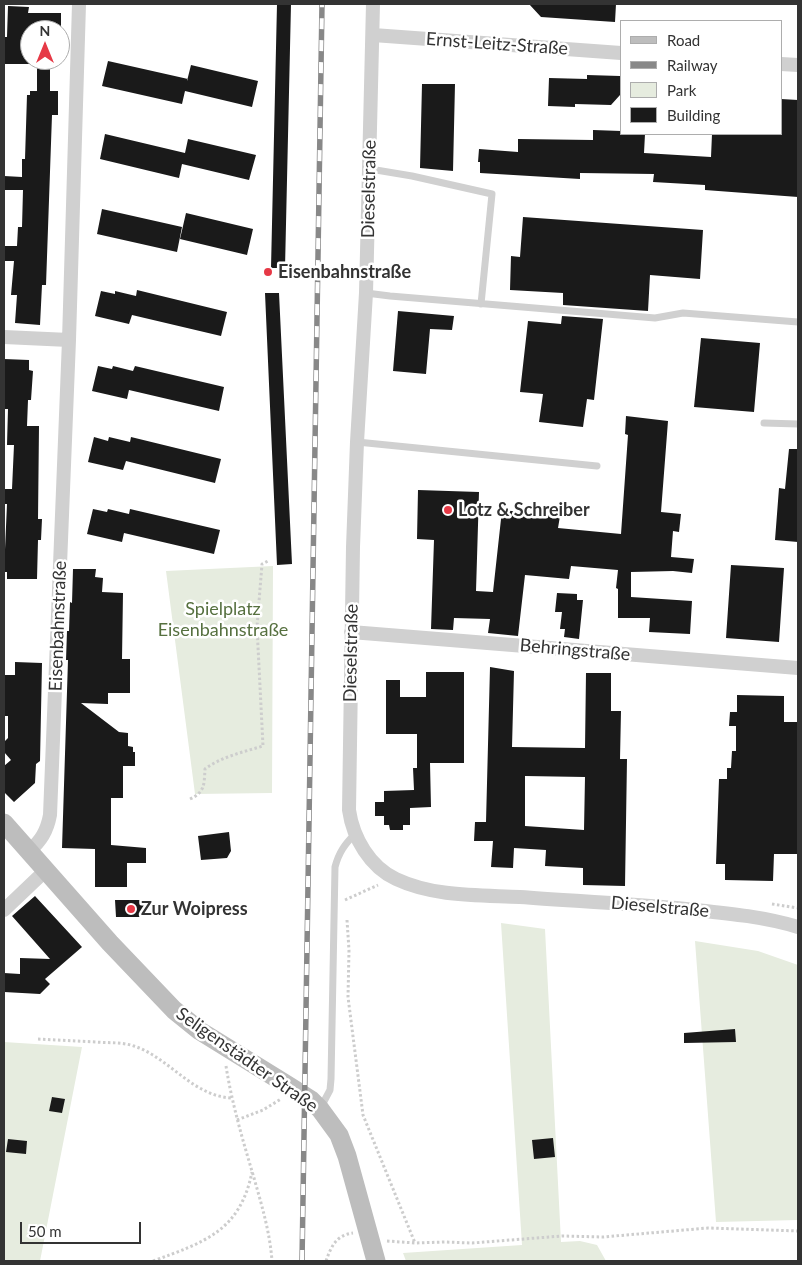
<!DOCTYPE html>
<html>
<head>
<meta charset="utf-8">
<style>
	body { margin:0 }
	#map { position:relative; width:802px; height:1265px; overflow:hidden; background:#fff; font-family:Lato,sans-serif }
	canvas { display:block }
	.frame { position:absolute; inset:0; border:5px solid #333; pointer-events:none }
	.legend { position:absolute; left:620px; top:20px; width:162px; height:115px; box-sizing:border-box; background:#fff; border:1px solid #adadad; margin:0; padding:6px 9px; list-style:none; font-size:15px; color:#333 }
	.legend li { display:flex; align-items:center; gap:10px; height:25px }
	.legend b { width:25px; border:1px solid #adadad }
	.north { position:absolute; left:20px; top:20px; width:50px; height:50px; box-sizing:border-box; background:#fff; border:1px solid #adadad; border-radius:50%; rotate:0deg; font-size:14px; font-weight:700; line-height:20px; text-align:center; color:#333 }
	.north::after { content:''; display:block; margin:auto; width:18px; height:22px; background:#e63946; clip-path:polygon(50% 0,100% 100%,50% 72%,0 100%) }
	.scale { position:absolute; left:20px; top:1222px; width:121px; height:22px; box-sizing:border-box; border:2px solid #333; border-top:0; padding-left:6px; font-size:15px; line-height:18px; white-space:nowrap; color:#333; -webkit-text-stroke:4px #fff; paint-order:stroke }
</style>
</head>
<body>
<div id="map">
<canvas width="802" height="1265"></canvas>
<div class="frame"></div>
<ul class="legend">
<li><b style="height:6px;background:#bdbdbd"></b>Road</li>
<li><b style="height:6px;background:#888"></b>Railway</li>
<li><b style="height:14px;background:#e6ecdf"></b>Park</li>
<li><b style="height:14px;background:#1a1a1a"></b>Building</li>
</ul>
<div class="north">N</div>
<div class="scale">50 m</div>
</div>
<script>
const context = document.querySelector('canvas').getContext('2d');
context.lineJoin = 'round';
function fillPath(path, color) {
  context.fillStyle = color;
  context.fill(path, 'evenodd');
}
function stroke(path, color, width, dash) {
  context.strokeStyle = color;
  context.lineWidth = width;
  context.lineCap = dash ? 'butt' : 'round';
  context.setLineDash(dash || []);
  context.stroke(path);
}
function drawText(font, color, halo, rows, align = 'center') {
  context.font = font + ' Lato,sans-serif';
  context.lineWidth = 5;
  context.setLineDash([]);
  context.textBaseline = 'middle';
  context.strokeStyle = halo;
  context.fillStyle = color;
  for (const [text, x, y, turn = 0] of rows) {
    context.save();
    context.translate(x, y);
    context.rotate((+turn || 0) * Math.PI / 180);
    context.textAlign = isNaN(turn) ? turn : align;
    if (halo) context.strokeText(text, 0, 0);
    context.fillText(text, 0, 0);
    context.restore();
  }
}
fillPath(new Path2D(`
	M273,566l-1,227 -77,1 -29,-223z
	M501,923l44,6 16,313 19,-1 17,4 9,16h-200l-3,-8 119,-8z
	M695,941l63,10 40,14v255l-82,2z
	M4,1042l78,5 -42,214h-36z`), '#e6ecdf');
fillPath(new Path2D(`
	M277,4h14l-6,264h-14z
	M529,4h87l-1,18 -74,-5z
	M8,6l21,1 -1,6h33v17h-31v34h-26v-27h3z
	M37,60h13v31h8v24h-6l-6,170h-4l-2,40 -25,-2 2,-28h-6l3,-34h-10v-15h13l1,-19h4l1,-37h-19v-14l18,1v-18h3l2,-64h3v-4h7z
	M108,61l80,18 -1,2 4,-16 67,16 -6,26 -67,-16 -3,13 -80,-18z
	M587,75l33,1v19l-9,10 -36,-1v3l-27,-1 1,-28 38,1z
	M422,84h33l-2,87 -33,-3z
	M781,99l17,1v97l-93,-7v-5l-52,-3 1,-8 -74,-1v6l-100,-6v-11h-2l1,-13 39,3v-13l75,1v-10l28,1v3h24l-1,19 67,4 1,-23h69z
	M105,134l80,19 3,-14 68,16 -7,25 -67,-16 -3,14 -79,-19z
	M102,209l80,18 -5,25 -80,-18z
	M186,213l67,16 -6,26 -67,-16z
	M523,217l180,13 -3,49 -50,-4 -2,36 -85,-6v-12l-53,-3 1,-34 9,1z
	M137,290l90,22 -6,24 -89,-21 -3,9 -34,-8 6,-25 14,3v-3l21,5z
	M265,293h14l13,271 -15,1z
	M398,311l56,5 -2,14 -22,-1 -4,45 -33,-3z
	M562,316l41,3 -9,81 -7,-1 -4,28 -44,-5 4,-28 -23,-2 8,-71 33,3z
	M701,338l59,5 -6,69 -60,-5z
	M4,359l25,1v10l4,1 -2,29h-3l-1,26h12l-1,93h4l-1,21h-3l-1,39h-30v-7h-3l3,-68h-2v-15h7l2,-44h-7l1,-36h-4z
	M98,366l14,3 1,-3 20,5 2,-5 89,21 -5,24 -90,-21 -2,9 -35,-8z
	M626,416l42,5 -7,91 20,2 -2,18 -6,-1 -2,26 23,2 -2,14 -19,-2 -42,1v25l61,4 -2,33 -41,-2 1,-14h-32v-29l-2,-1 2,-18 -47,-4 -2,13 -44,-4 -7,61 -30,-3 2,-14 -36,-1 -1,12 -22,-1 3,-89 -17,-1 1,-49 61,2 -3,99 17,1 9,-82 58,6 -2,12 63,6 7,-99 -3,-1z
	M94,437l14,4 1,-4 21,5 1,-5 90,22 -6,24 -89,-22 -3,9 -35,-8z
	M789,449h9v93l-23,-2 4,-52 6,1z
	M93,509l14,3 1,-3 21,5 1,-5 90,21 -6,24 -90,-21 -2,9 -35,-8z
	M731,565l53,3 -5,74 -53,-4z
	M73,569h23l-1,8 8,1 -1,14 21,1 -1,66h8v34h-22v11l-27,-1 38,29 9,1v13l5,1v5h2v14h-12v32h-12v47l35,3v15h-19v24h-32v-38l-33,-1 6,-188h-2l1,-29h2l1,-29 2,1z
	M557,593l20,1v6h6l-4,39 -15,-2 1,-8h-5l2,-17h-7z
	M15,662l27,1 -2,98 -4,3 -1,19 -21,19 -10,-10v-26l7,-6 -7,-8v-10l4,-4v-22h-4v-41h11z
	M490,667l24,4 -2,76 73,1 1,-75h25v38h10l-1,48h7l-2,127 -42,-1v-17l-38,-2 1,-16 -32,-2 -1,20 -22,-1 2,-26h-19l1,-19h11zM525,776l60,1 -1,53 -59,-4z
	M426,672h38v91h-34l1,44 -21,1v17h-7v5h-13l-1,-5h-5v-9h-9v-14h9v-11l30,-1 -1,-22h4v-34h-31v-54h14v17h26z
	M737,695l47,1v26h14v132h-24l-1,27 -48,-1v-16h-9l3,-85h8v-11h4l1,-17h4v-25h-7l1,-14h7z
	M229,832l2,19 -4,7 -26,2 -3,-24z
	M35,896l47,51 -37,32 5,5 -10,10 -36,-2v-19l16,1v-16l30,1 -38,-43z
	M115,900h32v17h-31z
	M735,1029l1,13 -52,1v-10z
	M52,1097l13,2 -3,14 -13,-2z
	M553,1138l2,19 -21,2 -2,-19z
	M8,1139l19,2 -1,13 -20,-2z`), '#1a1a1a');
stroke(new Path2D(`
	M190,799c15,-7 14,-14 15,-30 16,-12 38,-17 58,-23l-6,-119 5,-63 6,-3
	M345,900l33,-15
	M772,904l26,4
	M347,920l2,30 -1,47 15,118 52,128
	M38,1039c19,1 38,2 58,3 13,1 26,0 38,4 36,12 59,51 99,52
	M226,1066c6,38 17,75 28,112 8,28 16,55 18,83
	M237,1120l26,-10 18,-11
	M387,1241l28,2 30,-1 27,1 90,-7 41,1 105,-9 90,3
	M153,1261c52,-19 87,-30 99,-89
	M326,1261c5,-14 10,-26 27,-28`), '#cdcdcd', 3, [2.5, 2.5]);
stroke(new Path2D(`
	M370,169l42,7 80,18 -11,110
	M366,293l24,3 265,22 28,-5 115,9
	M764,423l34,1
	M357,442l240,24
	M321,1107l9,-17 1,-11 4,-212c4,-15 10,-23 20,-33`), '#d0d0d0', 7);
stroke(new Path2D(`
	M373,4l-7,289 -9,149 -4,105 -4,263c4,28 21,57 47,69 38,18 83,16 124,18 55,4 111,7 166,12 38,4 75,7 112,18
	M373,35l248,18
	M781,64l17,1
	M4,337l65,3
	M351,632l447,36
	M29,851c12,-10 18,-20 21,-36l19,-475 10,-336
	M4,910l41,-39`), '#d0d0d0', 14);
stroke(new Path2D(`
	M4,823l106,120 64,67 26,21 89,55 22,14 9,9 19,26 8,21 29,105`), '#bdbdbd', 19);
const rail = new Path2D(`
	M302,1261l20,-1257`);
stroke(rail, '#888', 5.5);
stroke(rail, '#fff', 4, [11]);
for (const [x, y, r, color] of [
	[268,272,5,"#e63946"],
	[448,510,5,"#e63946"],
	[131,909,5,"#e63946"]
]) {
  const dot = new Path2D();
  dot.arc(x, y, r, 0, 2 * Math.PI);
  context.fillStyle = color;
  context.fill(dot);
  stroke(dot, '#fff', 2);
}
drawText('18px', '#333', '#fff', [
	["Ernst-Leitz-Straße",497,44,4],
	["Dieselstraße",369,189,-89],
	["Eisenbahnstraße",58,626,-88],
	["Behringstraße",575,650,5],
	["Dieselstraße",351,653,-89],
	["Dieselstraße",660,907,5],
	["Seligenstädter Straße",247,1060,35]
]);
drawText('bold 18px', '#333', '#fff', [
	["Eisenbahnstraße",278,272],
	["Lotz & Schreiber",458,510],
	["Zur Woipress",141,909]
], 'left');
drawText('18px', '#56703f', '#fff', [
	["Spielplatz",223,609],
	["Eisenbahnstraße",223,630]
]);
</script>
</body>
</html>
